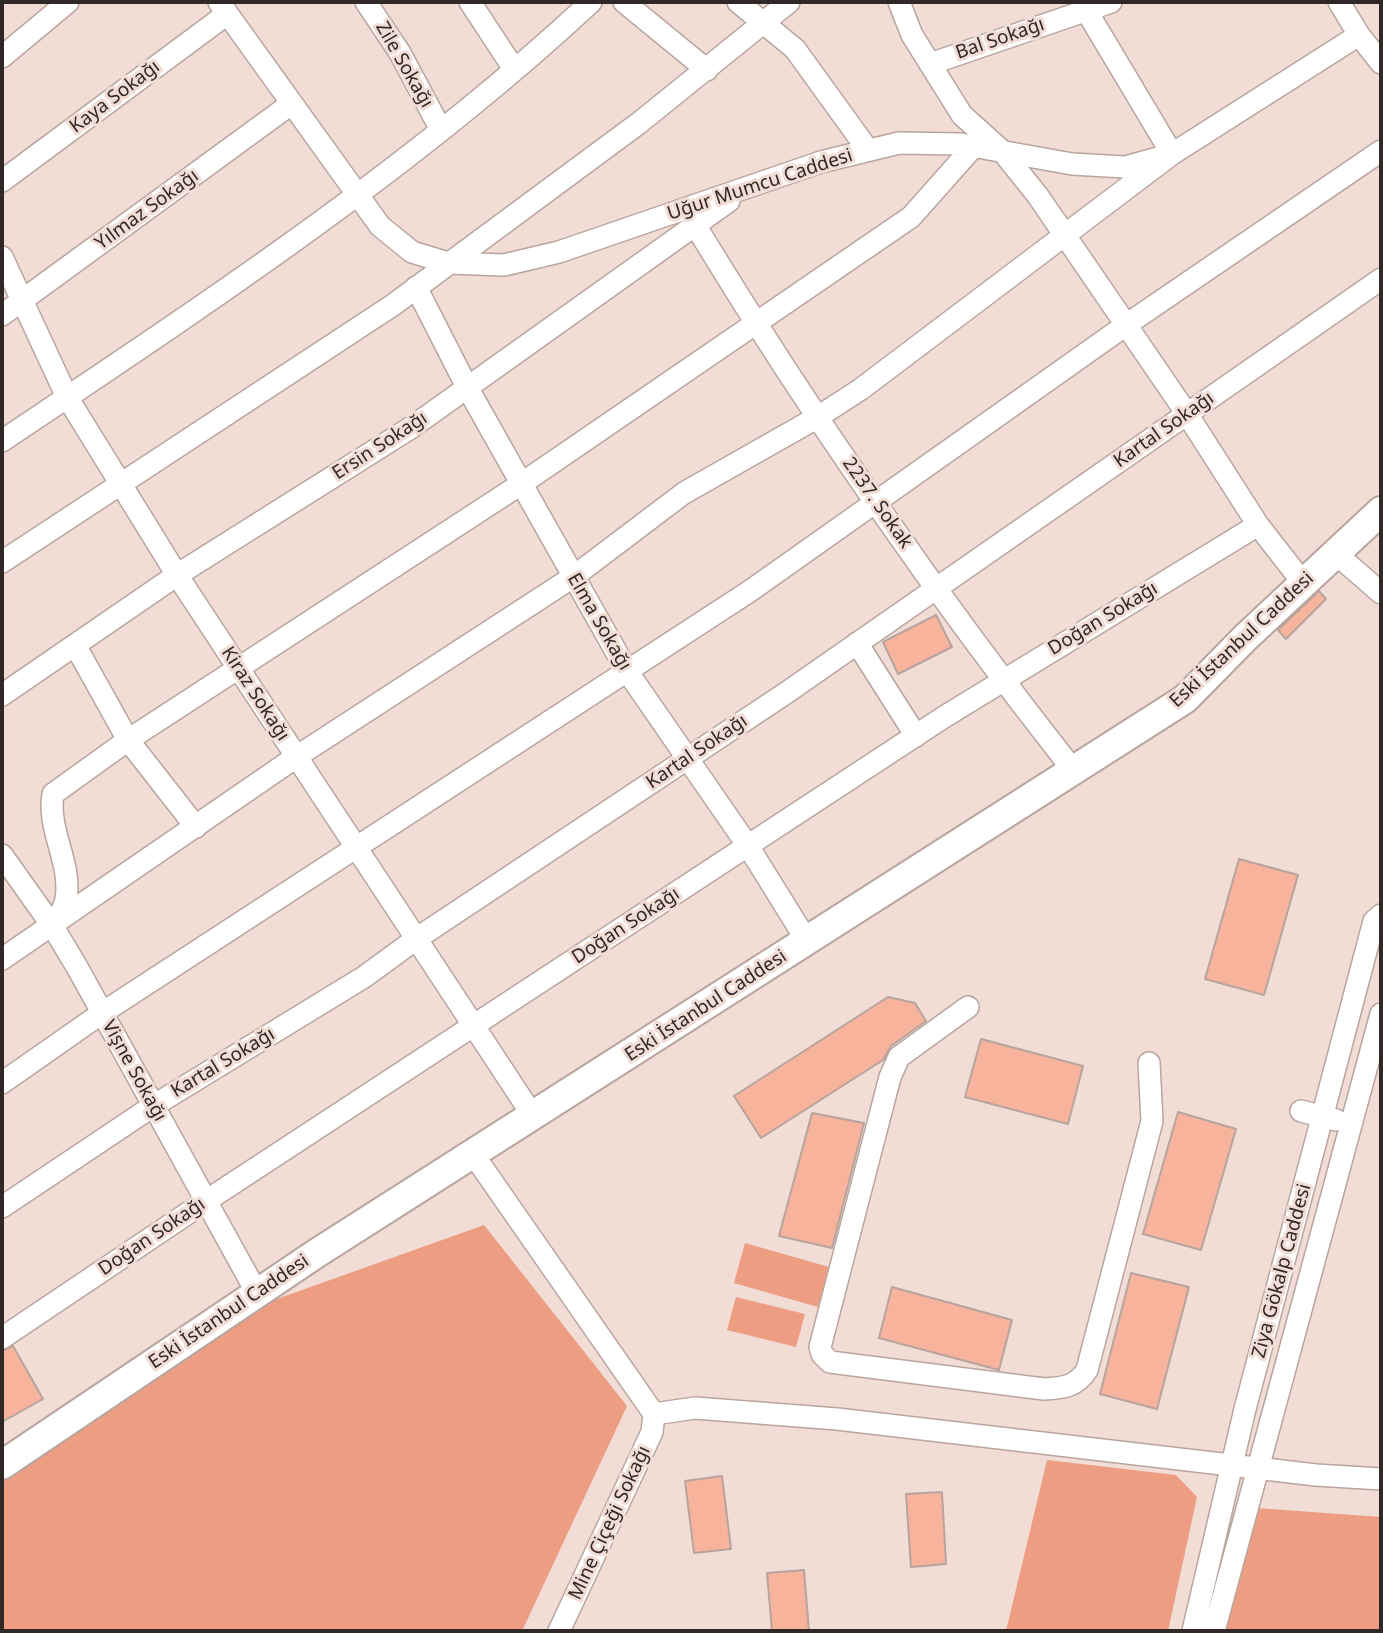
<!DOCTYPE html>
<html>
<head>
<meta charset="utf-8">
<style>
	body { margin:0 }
	#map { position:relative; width:1383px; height:1633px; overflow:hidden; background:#f1ddd6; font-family:"Noto Sans",sans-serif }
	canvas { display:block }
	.frame { position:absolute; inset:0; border:4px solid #302826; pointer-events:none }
</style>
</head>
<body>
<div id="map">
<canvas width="1383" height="1633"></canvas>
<div class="frame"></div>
</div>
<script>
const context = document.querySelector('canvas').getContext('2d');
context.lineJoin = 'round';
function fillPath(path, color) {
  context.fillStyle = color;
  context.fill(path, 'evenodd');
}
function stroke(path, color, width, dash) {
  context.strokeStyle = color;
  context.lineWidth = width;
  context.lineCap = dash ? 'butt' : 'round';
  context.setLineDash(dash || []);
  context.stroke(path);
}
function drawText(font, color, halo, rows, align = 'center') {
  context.font = font + ' "Noto Sans",sans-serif';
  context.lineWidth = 6;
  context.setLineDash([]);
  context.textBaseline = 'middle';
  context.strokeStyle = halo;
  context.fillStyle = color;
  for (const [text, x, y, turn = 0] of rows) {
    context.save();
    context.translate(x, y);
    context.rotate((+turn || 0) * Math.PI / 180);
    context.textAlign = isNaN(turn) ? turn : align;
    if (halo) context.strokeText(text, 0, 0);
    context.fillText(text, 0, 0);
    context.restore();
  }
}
fillPath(new Path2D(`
	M484,1225l143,181 -105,225h-520v-148l247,-174z
	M745,1243l84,24 -11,40 -84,-24z
	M736,1297l69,17 -9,33 -69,-17z
	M1047,1460l129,15 21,22 -29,134h-162z
	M1256,1508l125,9v114h-171z`), '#ec9d82');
const building = new Path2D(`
	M1319,591l7,8 -40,40 -8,-9z
	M936,615l16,32 -54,27 -15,-32z
	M1239,859l59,16 -34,120 -59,-16z
	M888,997l27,6 11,18 -35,25 -8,14 -122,78 -27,-42z
	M981,1039l102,27 -15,58 -103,-27z
	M1178,1112l58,17 -35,121 -58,-16z
	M812,1113l52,10 -32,125 -53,-12z
	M1131,1273l58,14 -32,122 -57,-15z
	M892,1287l120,33 -13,50 -120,-32z
	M13,1346l30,53 -41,23v-71z
	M722,1476l9,73 -37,4 -9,-72z
	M942,1492l4,72 -35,3 -5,-73z
	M804,1570l5,61h-37l-5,-58z`);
fillPath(building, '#f7b39c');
stroke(building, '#b7a49e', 2);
const minor = new Path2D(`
	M219,2l161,224 32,26 36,11 56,2 55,-13 262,-90 78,-19 62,1 111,20 53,3 47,-13 187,-119 22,28
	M366,2l34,51 40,75
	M470,2l44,67
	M624,2l83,68
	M738,2l57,47 73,101
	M899,2l13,33 50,80 40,36 36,45 149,218 71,111 46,59
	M1339,2l20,33
	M2,57l66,-55
	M930,64l181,-62
	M2,181l225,-167
	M695,225c115,189 241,371 378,545
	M2,257l65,140 110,178 356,541
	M416,287l51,100 160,284 121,175 59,95
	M2,315l289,-211
	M2,441c201,-135 411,-273 589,-439
	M1335,553l46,40
	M2,562l391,-257 246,-182 150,-121
	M857,643l59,93
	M75,645l53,95 68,87
	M2,695l175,-120 235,-148 317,-226
	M2,855l51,72 24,40 180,326
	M54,924c4,-7 11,-17 12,-25 6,-37 -19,-68 -13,-105l75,-54 393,-256 390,-267 63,-71
	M2,959l294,-202 277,-180 111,-84 134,-76 43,-28 311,-235 -86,-144
	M968,1007l-69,50 -9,20 -70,270 2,7 8,8 214,27c19,-1 32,-2 43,-19l65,-249 -3,-58
	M2,1083l100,-70 648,-422 376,-266 255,-174
	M1301,1111l35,9
	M473,1154l181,260
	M2,1207l151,-101 211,-129 52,-38 370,-246 595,-414
	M2,1338l204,-137 738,-484 314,-192
	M654,1414l41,-6 142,11 479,56 65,4
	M559,1631l93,-199 2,-18
	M1193,1631l52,-222 129,-488 7,-6
	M1214,1631l167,-617`);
const major = new Path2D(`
	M2,1465l315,-212 868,-554 61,-62 135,-126`);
stroke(minor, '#b8a59e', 24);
stroke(major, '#b8a59e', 32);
stroke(minor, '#fff', 21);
stroke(major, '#fff', 28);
drawText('19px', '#302826', '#f1ddd6', [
	["Bal Sokağı",1000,39,-19],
	["Zile Sokağı",404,65,60],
	["Kaya Sokağı",115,97,-37],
	["Uğur Mumcu Caddesi",760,185,-18],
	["Yılmaz Sokağı",147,210,-36],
	["Kartal Sokağı",1164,430,-35],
	["Ersin Sokağı",380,446,-33],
	["2237. Sokak",877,503,55],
	["Doğan Sokağı",1103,619,-31],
	["Elma Sokağı",599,622,60],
	["Eski İstanbul Caddesi",1242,640,-43],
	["Kiraz Sokağı",255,694,57],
	["Kartal Sokağı",697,752,-34],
	["Doğan Sokağı",626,926,-33],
	["Eski İstanbul Caddesi",706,1006,-33],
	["Kartal Sokağı",223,1063,-31],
	["Vişne Sokağı",134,1071,61],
	["Doğan Sokağı",152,1237,-34],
	["Ziya Gökalp Caddesi",1282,1271,-75],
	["Eski İstanbul Caddesi",229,1312,-34],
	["Mine Çiçeği Sokağı",610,1523,-65]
]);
</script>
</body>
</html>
